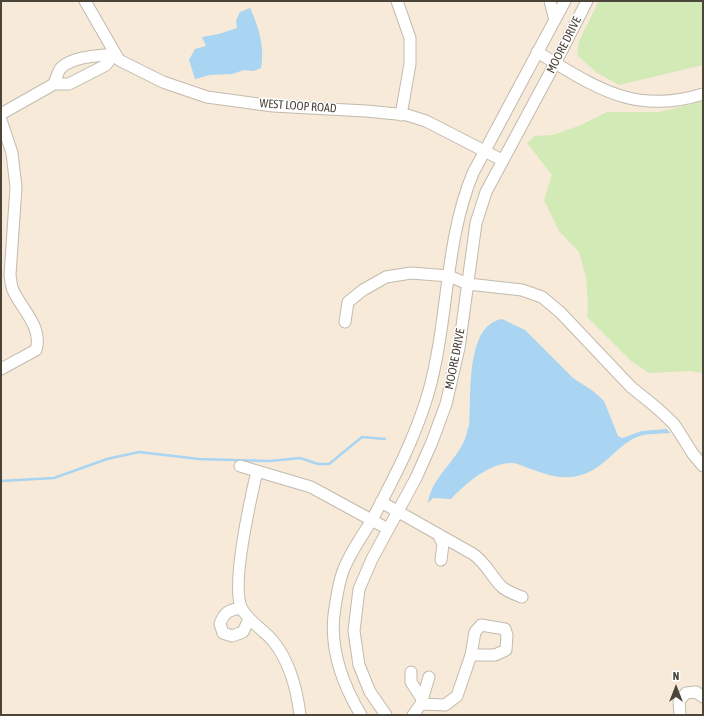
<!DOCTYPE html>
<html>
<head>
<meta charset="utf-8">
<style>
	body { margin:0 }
	#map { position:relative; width:704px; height:716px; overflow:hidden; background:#f6f3ec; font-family:"Asap Condensed",sans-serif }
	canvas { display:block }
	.frame { position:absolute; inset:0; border:2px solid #4b4439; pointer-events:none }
	.north { position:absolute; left:656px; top:668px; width:40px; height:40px; -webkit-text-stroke:3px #fff; paint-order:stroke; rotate:0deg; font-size:11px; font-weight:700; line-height:16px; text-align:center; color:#4b4439 }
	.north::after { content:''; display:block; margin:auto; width:14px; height:18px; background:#4b4439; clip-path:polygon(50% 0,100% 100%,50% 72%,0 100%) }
</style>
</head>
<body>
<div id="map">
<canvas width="704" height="716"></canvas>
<div class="frame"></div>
<div class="north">N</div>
</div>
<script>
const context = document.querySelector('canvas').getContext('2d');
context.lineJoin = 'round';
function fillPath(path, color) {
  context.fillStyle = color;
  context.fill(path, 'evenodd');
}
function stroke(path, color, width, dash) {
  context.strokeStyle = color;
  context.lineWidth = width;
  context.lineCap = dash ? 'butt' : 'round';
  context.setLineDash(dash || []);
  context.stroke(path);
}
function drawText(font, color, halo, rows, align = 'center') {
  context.font = font + ' "Asap Condensed",sans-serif';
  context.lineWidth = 3;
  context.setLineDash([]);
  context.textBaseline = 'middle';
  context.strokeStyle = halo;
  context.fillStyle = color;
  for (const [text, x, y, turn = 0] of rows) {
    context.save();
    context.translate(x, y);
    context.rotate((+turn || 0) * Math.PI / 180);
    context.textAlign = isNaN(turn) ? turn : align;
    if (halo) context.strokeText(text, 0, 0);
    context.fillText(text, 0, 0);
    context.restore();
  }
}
fillPath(new Path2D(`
	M1,1h702v714h-702z`), '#f7ead8');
fillPath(new Path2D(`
	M599,1h104v64l-84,20 -23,-13 -19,-17 2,-14z
	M703,101v272l-13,-2 -41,2 -18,-12 -44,-44 1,-13 -2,-27 -7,-25 -20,-21 -15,-31 8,-25 -25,-32 8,-7 18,-1 28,-10 26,-13h53z`), '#d2eab5');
fillPath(new Path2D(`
	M250,8c9,19 15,40 11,60l-7,3 -10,-1 -12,4 -22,1 -15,4 -6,-19 6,-11 11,-3 -4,-9 17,-3 18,-6 -1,-7 4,-9z
	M502,319l23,11 48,48 20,13 11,10 14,35 4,2 20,-7 25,-2 3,4c-11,1 -23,0 -33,4 -21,9 -33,32 -56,38 -16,5 -32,1 -47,-5 -7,-2 -14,-6 -21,-7 -23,-1 -48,21 -62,36l-18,-1 -5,5c3,-28 37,-47 40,-76h1c3,-27 -5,-102 33,-108z`), '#a9d4f2');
stroke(new Path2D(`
	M1,481l53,-3 53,-19 32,-7 60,7 71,2 30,-3 18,6h11l33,-27 23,2`), '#a9d4f2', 2.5);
const minor = new Path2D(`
	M85,1l34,59 44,22 44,15 66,9 93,5 41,4 19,6 76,39
	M397,1l13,37v26l-9,51
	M550,1l5,19
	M537,52c57,34 96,64 166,42
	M54,84c2,-5 4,-14 8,-17 13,-11 36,-11 52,-13
	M1,114l53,-30h15l37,-19 8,-11
	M1,120l11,33 4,34 -6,88c1,5 1,11 3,15 9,20 30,37 23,60l-35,19
	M345,322l3,-20 15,-12 23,-13 25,-4 38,3 19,8 54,6 20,7 18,15 71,75 26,21 17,16 19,30 10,12
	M240,466l71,21 77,42
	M257,471c-6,26 -27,116 -15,138 7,13 22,21 31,32 17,21 24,49 27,74
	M381,502l92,52c12,8 17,20 27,31 5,6 14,9 22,12
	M438,534l5,10 -2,16
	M241,608c-12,2 -17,4 -21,16l3,9 9,3 11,-4 6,-13
	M411,672v10l11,17
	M421,704l24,1 12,-9 14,-41h24l11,-5 1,-15 -2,-6 -24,-4 -6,7 -4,23
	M361,715c-18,-30 -31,-64 -27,-100 2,-15 4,-30 9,-44 7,-19 20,-36 30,-53 21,-40 42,-80 55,-124 21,-73 16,-151 45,-221l92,-172
	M386,715l-16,-23 -11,-27 -5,-34 5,-42 13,-30 44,-81 16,-36 14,-38 13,-56 17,-125 10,-31 74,-138 27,-53
	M413,715l8,-11 8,-27
	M680,715l-1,-14 7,-8 10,-1 7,5`);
stroke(minor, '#c2bbae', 13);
stroke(minor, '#fff', 11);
drawText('12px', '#4b4439', '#fff', [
	["MOORE DRIVE",564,45,-63],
	["WEST LOOP ROAD",298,106,4],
	["MOORE DRIVE",455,359,-79]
]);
</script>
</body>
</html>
